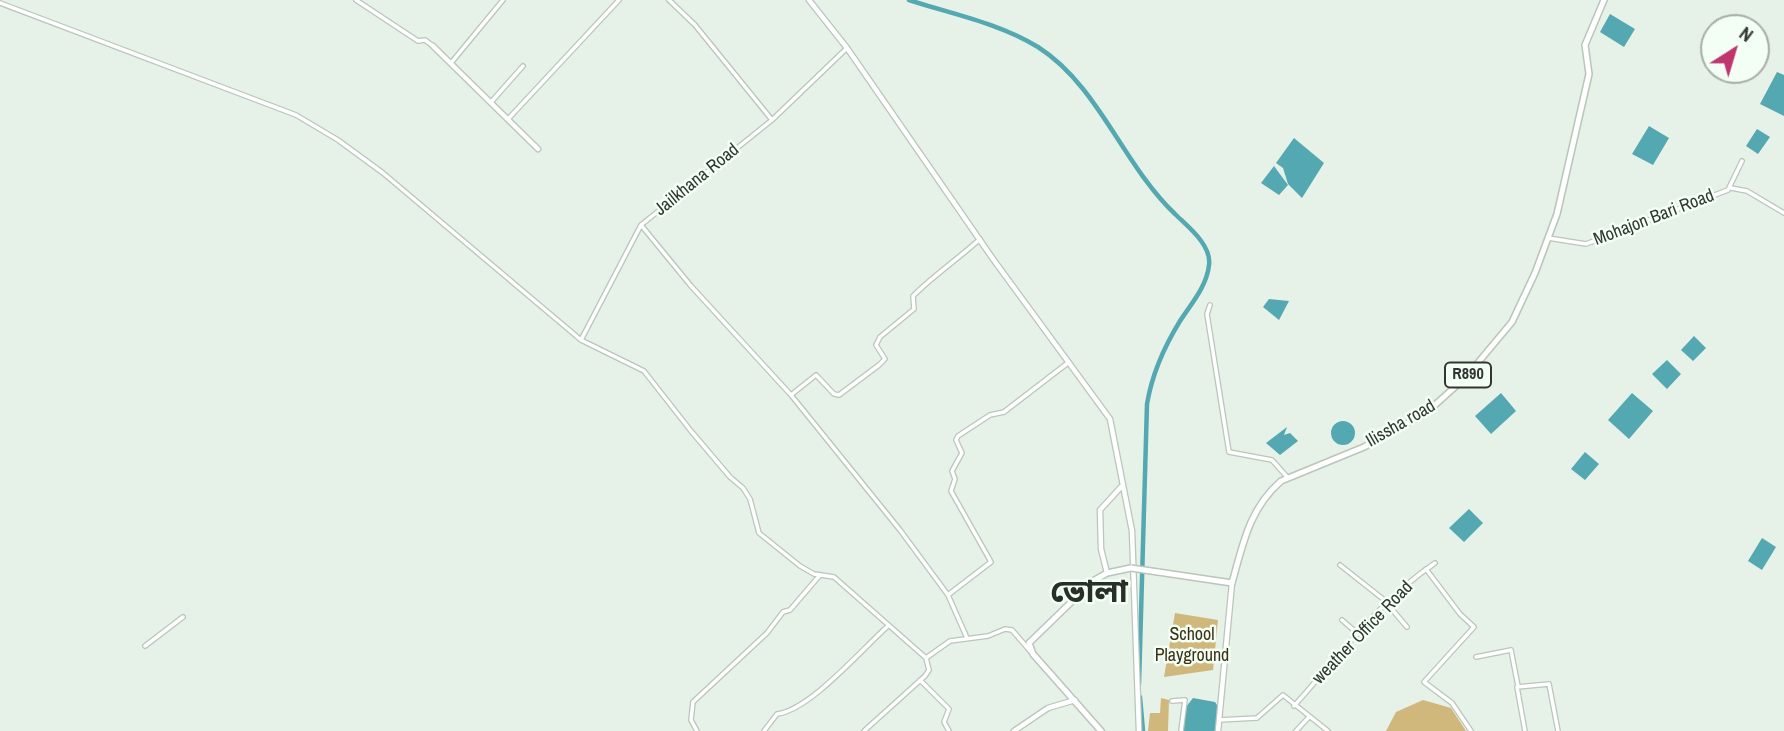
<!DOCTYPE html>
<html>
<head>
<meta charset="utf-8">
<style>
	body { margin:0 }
	#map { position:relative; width:1784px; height:731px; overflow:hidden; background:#e6f1e7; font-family:"Archivo Narrow",sans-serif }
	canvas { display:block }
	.north { position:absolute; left:1700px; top:14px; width:70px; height:70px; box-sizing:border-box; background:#f3fef4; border:2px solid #a6aea7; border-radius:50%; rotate:37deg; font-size:19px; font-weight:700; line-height:28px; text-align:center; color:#323633 }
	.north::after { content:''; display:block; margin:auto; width:24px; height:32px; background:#bf356e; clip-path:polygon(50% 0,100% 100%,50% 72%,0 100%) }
</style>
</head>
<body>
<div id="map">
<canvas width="1784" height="731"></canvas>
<div class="north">N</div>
</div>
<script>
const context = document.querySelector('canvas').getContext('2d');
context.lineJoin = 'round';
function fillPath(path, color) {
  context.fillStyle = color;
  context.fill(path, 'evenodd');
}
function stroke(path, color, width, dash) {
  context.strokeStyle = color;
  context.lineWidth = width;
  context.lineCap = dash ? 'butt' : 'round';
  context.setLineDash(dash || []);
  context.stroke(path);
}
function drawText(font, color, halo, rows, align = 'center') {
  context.font = font + ' "Archivo Narrow","Noto Sans Bengali",sans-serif';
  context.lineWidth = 5;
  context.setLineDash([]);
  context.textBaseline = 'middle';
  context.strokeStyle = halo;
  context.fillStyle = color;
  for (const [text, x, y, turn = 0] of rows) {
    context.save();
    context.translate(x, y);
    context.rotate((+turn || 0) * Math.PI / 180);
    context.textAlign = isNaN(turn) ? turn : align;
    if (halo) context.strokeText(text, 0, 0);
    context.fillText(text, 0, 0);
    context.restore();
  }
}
fillPath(new Path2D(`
	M1175,613l43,7 -5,50 -49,7z
	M1161,698l8,2 -1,31h-20l2,-18h10z
	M1423,700l28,8 15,23h-80l10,-19z`), '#d0b87d');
fillPath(new Path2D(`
	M1610,14l25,15 -11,18 -24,-15z
	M1777,72l7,3v41l-24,-12z
	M1649,126l20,12 -16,27 -21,-11z
	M1757,129l13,8 -12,17 -12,-8z
	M1294,138l30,25 -22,35 -14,-14 -5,-16 -7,-5z
	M1274,166l14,19 -9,10 -18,-12z
	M1269,299l20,2 -10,19 -16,-13z
	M1694,336l12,12 -13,13 -12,-11z
	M1667,360l14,14 -14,15 -15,-15z
	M1501,393l15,18 -25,23 -16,-18z
	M1632,393l21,18 -24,28 -21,-19z
	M1331 433a12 12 0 1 1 24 0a12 12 0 1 1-24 0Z
	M1287,427l-3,8 6,-2 8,8 -18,14 -14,-12z
	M1585,452l14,12 -14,16 -14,-11z
	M1469,509l14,14 -19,19 -15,-14z
	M1762,538l14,9 -14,23 -14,-9z
	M1193,698l22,4 4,6 -3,23h-34l4,-24z`), '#53a8b2');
stroke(new Path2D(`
	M909,0c43,14 90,23 129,47 61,39 85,118 137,167 12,12 37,31 34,51 -2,21 -18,39 -29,56 -16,26 -28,53 -33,83l-8,280
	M1140,697l3,34`), '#53a8b2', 4.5);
const street = new Path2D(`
	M356,0l62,41 7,-1 8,6
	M669,0l26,25 77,95
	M0,3l296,112 42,25 45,33 198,167 63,31 47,60 39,46 13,11 7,11 9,34 41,33 14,8 20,3 92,81 24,-17 38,-5 17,-7 7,1 19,22
	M451,63l52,-63
	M492,101l31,-35
	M509,118l110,-118
	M1731,188l16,3 37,22
	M641,225l50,61 100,109 109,135 48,65 19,43
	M1548,238l38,6 142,-54 14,-29
	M1210,305l-3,9 22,138 43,8 16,18
	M581,340l60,-115 131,-105 75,-72
	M791,395l25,-20 18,19 5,1 40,-30 6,-6 -9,-14 4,-8 34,-28 -1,-13c21,-21 45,-37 67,-57
	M1340,565l43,34 24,28
	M1426,569l34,45 14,13 -50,55 28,21 19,28
	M948,595l43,-33 -40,-71 4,-12 -3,-8 10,-18 -6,-13 2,-4 32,-21 14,-3 65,-50
	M1342,620l16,14
	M145,646l38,-29
	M1476,657l35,-7 7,36
	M920,680l29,29 -5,13 5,9
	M1172,701l13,-1 -4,31
	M1294,706c44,-49 85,-105 141,-143
	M1219,720l38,-2 26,-23 45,36
	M697,731l-6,-11 2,-18 74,-69 16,-21 7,-2 30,-35
	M764,731l13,-17c33,-4 84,-64 111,-88
	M864,731l61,-55 4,-6 -3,-12
	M1296,731l13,-14
	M1525,731l-8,-44 32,-3 9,47`);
const secondary = new Path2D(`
	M809,0l38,48 146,211 117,160 22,112 7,200
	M433,46l105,103
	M1107,573l-6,-24 -1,-39 21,-23
	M1014,731l34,-23 27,-8
	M1218,731l14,-148`);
const primary = new Path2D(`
	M1158,572l74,11c11,-39 17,-74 49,-102l83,-34 62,-34 40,-36 46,-55 23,-49 22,-59 32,-140 -4,-29 19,-45
	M1101,731l-68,-77 -4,-11 64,-62 14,-8 24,-5`);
stroke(street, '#bac5bb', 6);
stroke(secondary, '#bac5bb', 7);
stroke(primary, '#bac5bb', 8);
stroke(street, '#fff', 3.5);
stroke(secondary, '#fff', 4.5);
stroke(primary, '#fff', 5);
const primaryBridge = new Path2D(`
	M1131,568l27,4`);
stroke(primaryBridge, '#bac5bb', 8, []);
stroke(primaryBridge, '#fff', 5);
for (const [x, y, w] of [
	[1468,375,46]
]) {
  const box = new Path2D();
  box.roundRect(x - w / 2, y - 12.5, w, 25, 5);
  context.fillStyle = '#f3fef4';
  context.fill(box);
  stroke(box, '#323633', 2);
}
drawText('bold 16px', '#323633', null, [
	["R890",1468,375]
]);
drawText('18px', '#323633', '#f3fef4', [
	["Jailkhana Road",697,180,-39],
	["Mohajon Bari Road",1654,218,-21],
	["Ilissha road",1401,424,-30],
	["weather Office Road",1363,633,-46]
]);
drawText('18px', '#3b3115', '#f3fef4', [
	["School",1192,635],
	["Playground",1192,656]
]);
drawText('bold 32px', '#272f28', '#f3fef4', [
	["ভোলা",1089,593]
]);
</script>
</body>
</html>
